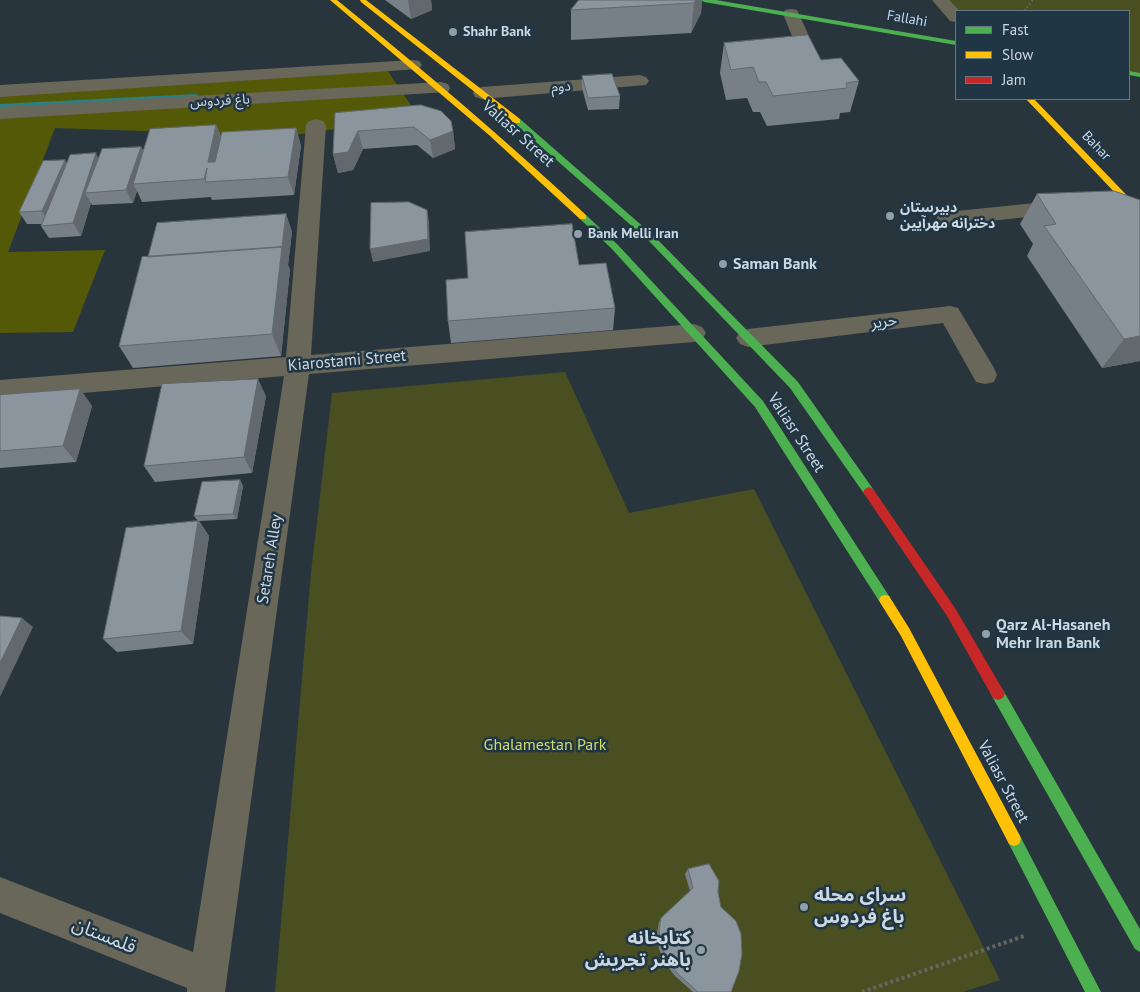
<!DOCTYPE html>
<html>
<head>
<meta charset="utf-8">
<style>
	body { margin:0 }
	#map { position:relative; width:1140px; height:992px; overflow:hidden; background:#29353c; font-family:"PT Sans",sans-serif }
	canvas { display:block }
	.legend { position:absolute; left:955px; top:10px; width:175px; height:90px; box-sizing:border-box; background:#213644; border:1px solid #657783; margin:0; padding:6px 9px; list-style:none; font-size:15px; color:#ccd8e2 }
	.legend li { display:flex; align-items:center; gap:10px; height:25px }
	.legend b { width:25px; border:1px solid #657783 }
</style>
</head>
<body>
<div id="map">
<canvas width="1140" height="992"></canvas>
<ul class="legend">
<li><b style="height:6px;background:#4caf50"></b>Fast</li>
<li><b style="height:6px;background:#ffc107"></b>Slow</li>
<li><b style="height:6px;background:#c62828"></b>Jam</li>
</ul>
</div>
<script>
const context = document.querySelector('canvas').getContext('2d');
context.lineJoin = 'round';
function fillPath(path, color) {
  context.fillStyle = color;
  context.fill(path, 'evenodd');
}
function stroke(path, color, width, dash) {
  context.strokeStyle = color;
  context.lineWidth = width;
  context.lineCap = dash ? 'butt' : 'round';
  context.setLineDash(dash || []);
  context.stroke(path);
}
function drawText(font, color, halo, rows, align = 'center') {
  context.font = font + ' "PT Sans","Noto Sans Arabic",sans-serif';
  context.lineWidth = 5;
  context.setLineDash([]);
  context.textBaseline = 'middle';
  context.strokeStyle = halo;
  context.fillStyle = color;
  for (const [text, x, y, turn = 0] of rows) {
    context.save();
    context.translate(x, y);
    context.rotate((+turn || 0) * Math.PI / 180);
    context.textAlign = isNaN(turn) ? turn : align;
    if (halo) context.strokeText(text, 0, 0);
    context.fillText(text, 0, 0);
    context.restore();
  }
}
fillPath(new Path2D(`
	M944,0h196v75l-11,-2v-62h-173v2z
	M565,372l64,141 125,-24 246,491 -37,12h-688l36,-419 21,-180z`), '#4a4f22');
fillPath(new Path2D(`
	M385,67l34,50 -131,19 -233,-8 -47,124 97,-2 -32,82 -73,1v-247z`), '#545908');
fillPath(new Path2D(`
	M196,94l2,1v2l-198,11v-4z`), '#2b8085');
stroke(new Path2D(`
	M1024,11l9,-11`), '#656660', 2, [2, 2]);
stroke(new Path2D(`
	M862,992l162,-56`), '#656660', 4, [3, 3]);
fillPath(new Path2D(`
	M932,0h17l11,11h-4v11l-6,-1z
	M791,9l6,1 2,4 25,56 -3,4 -6,1 -6,-1 -3,-4 -23,-56 2,-4z
	M413,60l6,1 3,4 -3,4 -419,28v-12z
	M640,75l6,2 3,4 -3,4 -164,14 -7,-2 -2,-4 2,-4 7,-2z
	M441,82l7,2 2,4 -2,4 -448,27v-12z
	M316,119l7,2 3,4 -15,230 383,-31 8,3 4,6 -4,6 -8,3 -385,32 -84,618h-38v-4l-187,-75v-36l193,75 91,-576 -284,24v-20l286,-23 20,-232 3,-4z
	M1064,200l7,2 4,5 -4,5 -124,14 -8,-2 -3,-5 3,-5 8,-2z
	M950,306l8,2 36,60 3,7 -3,7 -9,2 -9,-2 -33,-59 -195,24 -8,-3 -4,-6 4,-6 8,-3z`), '#686759');
fillPath(new Path2D(`
	M701,0h15l240,41v4l-252,-43z
	M1129,71l11,2v4l-11,-2z
	M514,119h6l135,118 143,145 75,107 2,3 -2,3h-8l-75,-107 -141,-147 -135,-118z
	M583,214l3,1 32,30 145,156 126,195 2,4 -2,4 -4,1 -4,-1 -126,-197 -143,-158 -32,-30v-4z
	M998,688l5,2 137,239v23l-5,-3 -142,-251 -2,-4 2,-4z
	M1014,832l5,2 82,158h-16l-76,-148 -2,-5 2,-5z`), '#4caf50');
fillPath(new Path2D(`
	M330,0h7c85,69 169,140 249,215v4h-6l-91,-84z
	M360,0h6l154,119v4h-6l-153,-121z
	M1026,99h8l106,110v8l-3,-1z
	M885,595l4,1 20,32 110,206 2,5 -2,5 -5,2 -5,-2 -108,-208 -20,-32 -2,-4 2,-4z`), '#ffc107');
fillPath(new Path2D(`
	M869,487l4,2 82,119 48,82 2,4 -2,4 -5,2 -5,-2 -46,-82 -82,-121 -2,-3 2,-3z`), '#c62828');
fillPath(new Path2D(`
	M385,0h46l1,10 -21,9z
	M579,0h123l-1,13 -10,20 -120,7v-30z
	M724,43l97,17 38,21 -9,31 -10,1 -1,6 -72,7 -7,-14h-7l-6,-14 -21,2 -6,-27z
	M582,76l38,20 -1,13 -31,1 -6,-22z
	M335,113l118,18 2,18 -22,9 -16,-13 -54,4 -10,21 -15,3 -5,-19z
	M216,125l5,11 75,-8 5,18 -7,49 -82,5 -1,-3 -69,5 -5,-11 -4,12 -41,2 -1,-2 -10,33 -32,2 -8,-12 1,-2h-15l-8,-12 46,-52 1,3 32,-5 43,-11 2,3z
	M1037,194l103,6v161l-38,7 -75,-112 6,-12 -13,-20z
	M286,214l6,18 -4,33 2,5 -9,86 -148,12 -14,-22 29,-89z
	M468,278l147,30 -2,22 -162,13 -3,-22z
	M80,389l12,17 -16,56 -76,6v-73z
	M266,396l-14,77 -97,9 -11,-16z
	M240,480l3,6 -6,33 -38,2 10,15 -16,108 -76,8 -14,-13 95,-118 -4,-5z
	M688,869l30,23 13,100h-38l-18,-16 -10,-13 -6,-14 -2,-16 2,-11 2,-4 29,-27 -5,-17z`), '#778087');
fillPath(new Path2D(`
	M408,0h23l1,10 -21,9z
	M696,0h6l-1,13 -10,20 3,-30z
	M216,125l7,18 -7,37 -8,-18z
	M296,128l5,18 -7,49 -6,-18z
	M358,131l5,18 -10,21 -15,3 -5,-19z
	M453,131l2,18 -22,9 -3,-18z
	M141,147l6,12 -14,25 4,7 -4,12 -7,-13z
	M96,153l6,13 -17,27 6,10 -10,33 -8,-13z
	M65,160l7,12 -23,51 -7,-12z
	M427,210l2,12 1,29 -57,11 -3,-13z
	M286,214l6,18 -4,33 2,5 -9,86 -9,-22z
	M1140,336v25l-38,7 22,-29z
	M258,379l8,17 -14,77 -8,-16z
	M80,389l12,17 -16,56 -13,-16z
	M240,480l3,6 -6,33 -4,-5z
	M198,521l11,15 -16,108 -12,-13z
	M22,618l11,9 -33,70v-34z`), '#61686e');
const building = new Path2D(`
	M579,0h117l-2,3 -123,7z
	M808,35l13,25 20,-2 18,23 -13,2 1,5 -74,8 -7,-14h-7l-6,-15 -22,3 -7,-27z
	M612,74l8,22 -32,2 -6,-22z
	M421,105l20,6 10,10 2,10 -23,9 -16,-13 -56,4 -10,21 -15,2 2,-41z
	M216,125l-8,37h7l7,-30 74,-4 -8,49 -83,5 2,-14 -3,11 -71,5 17,-55z
	M141,147l-15,43 -41,3 17,-44z
	M96,153l-23,70 -32,3 29,-71z
	M65,160l-23,51 -23,1 24,-51z
	M1114,191l26,9v136l-16,3 -80,-113 12,-2 -19,-30z
	M409,202l18,8 1,29 -58,10 1,-46z
	M286,214l-4,33 -134,10 9,-34z
	M572,224l7,41 27,-2 9,45 -167,13 -2,-41 22,-2 -3,-46z
	M282,247l-10,87 -153,12 23,-89z
	M258,379l-14,78 -100,9 18,-82z
	M80,389l-17,57 -63,5v-56z
	M240,480l-7,34 -39,2 8,-34z
	M198,521l-17,110 -78,8 23,-111z
	M0,616l22,2 -22,45z
	M709,864l10,17 -1,11 3,15 15,14 5,13 1,20 -3,17 -8,21h-33l-20,-18 -10,-14 -7,-14 -2,-16 2,-12 32,-30 -5,-19z`);
fillPath(building, '#8a959d');
stroke(building, '#61686e', 1);
for (const [x, y, r, color] of [
	[453,32,5,"#939fa8"],
	[890,216,5,"#939fa8"],
	[578,234,5,"#939fa8"],
	[723,264,5,"#939fa8"],
	[986,634,5,"#939fa8"],
	[804,907,5,"#939fa8"],
	[701,950,5,"#939fa8"]
]) {
  const dot = new Path2D();
  dot.arc(x, y, r, 0, 2 * Math.PI);
  context.fillStyle = color;
  context.fill(dot);
  stroke(dot, '#213644', 2);
}
drawText('14px', '#ccd8e2', '#213644', [
	["Fallahi",907,19,10],
	["دوم",561,87,-4],
	["باغ فردوس",220,101,-3],
	["Bahar",1096,146,46]
]);
drawText('bold 14px', '#ccd8e2', '#213644', [
	["Shahr Bank",463,32],
	["دبیرستان",900,208],
	["دخترانه مهرآیین",900,224],
	["Bank Melli Iran",588,234]
], 'left');
drawText('16px', '#ccd8e2', '#213644', [
	["Valiasr Street",518,134,42],
	["حریر",884,322,-7],
	["Kiarostami Street",347,361,-5],
	["Valiasr Street",796,433,57],
	["Setareh Alley",270,559,-81],
	["Valiasr Street",1003,782,62]
]);
drawText('bold 16px', '#ccd8e2', '#213644', [
	["Saman Bank",733,264],
	["Qarz Al-Hasaneh",996,625],
	["Mehr Iran Bank",996,643]
], 'left');
drawText('16px', '#d2da6b', '#213644', [
	["Ghalamestan Park",545,745]
]);
drawText('bold 19px', '#ccd8e2', '#213644', [
	["سرای محله",814,896],
	["باغ فردوس",814,918],
	["کتابخانه",691,939,"right"],
	["باهنر تجریش",691,961,"right"]
], 'left');
drawText('19px', '#ccd8e2', '#213644', [
	["قلمستان",104,936,22]
]);
</script>
</body>
</html>
